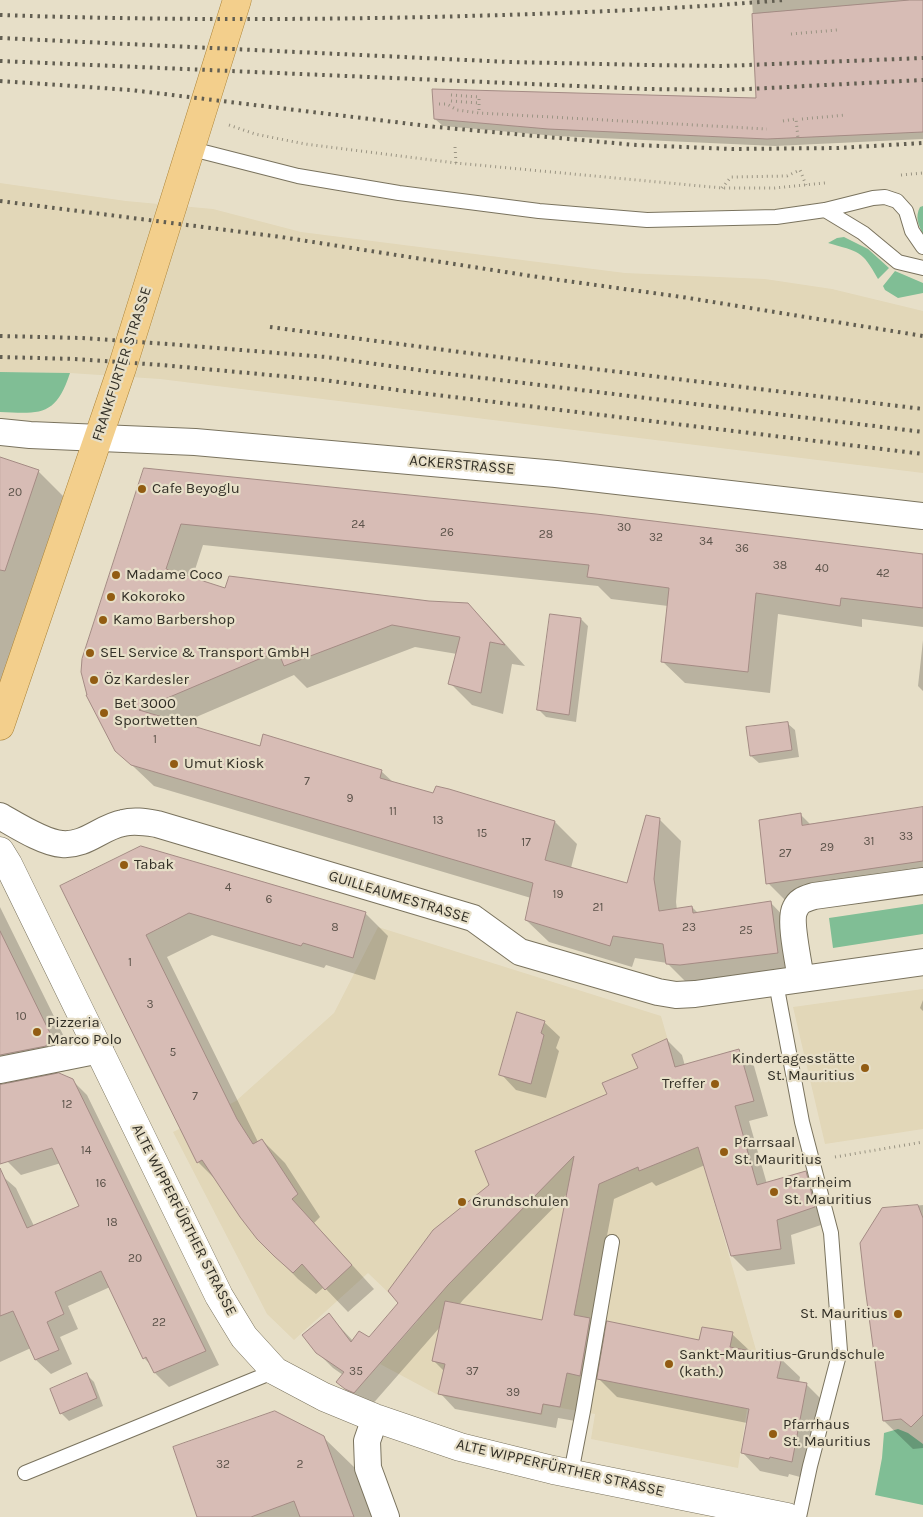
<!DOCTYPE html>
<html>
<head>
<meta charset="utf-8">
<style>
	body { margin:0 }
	canvas { display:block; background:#e7dfc8 }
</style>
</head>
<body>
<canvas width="923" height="1517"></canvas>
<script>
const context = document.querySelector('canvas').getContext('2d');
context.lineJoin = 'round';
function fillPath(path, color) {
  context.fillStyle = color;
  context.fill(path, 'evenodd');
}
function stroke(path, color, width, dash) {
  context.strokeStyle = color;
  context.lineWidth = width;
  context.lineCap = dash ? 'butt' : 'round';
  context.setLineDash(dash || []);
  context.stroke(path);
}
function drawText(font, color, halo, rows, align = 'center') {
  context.font = font + ' Karla,sans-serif';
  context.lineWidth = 4.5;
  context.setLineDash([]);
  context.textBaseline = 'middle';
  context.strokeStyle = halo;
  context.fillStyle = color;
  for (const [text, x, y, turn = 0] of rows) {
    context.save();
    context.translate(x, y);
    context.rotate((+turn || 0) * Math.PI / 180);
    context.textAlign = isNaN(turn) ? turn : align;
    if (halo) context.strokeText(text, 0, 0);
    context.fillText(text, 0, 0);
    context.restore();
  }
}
fillPath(new Path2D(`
	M0,183l126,18 87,8 88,23 324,41 140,6 67,10 91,22v162l-763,-94 -90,-6 -70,-1z
	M378,927l283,89 95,334 -18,118 -147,-29 4,-25 -51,-9 -2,10 -104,-20 -58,-31 38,-43 -50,-48 -74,67 -27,-26 -94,-182 63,-31 98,-88z
	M923,989v140l-98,15 -32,-137z`), '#e2d7b8');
fillPath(new Path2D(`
	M923,206v28c-5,-10 -8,-17 -3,-27z
	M844,237l24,12 21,19 -11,11c-16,-29 -19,-27 -50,-36l9,-5z
	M895,271l28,12v10l-25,5 -13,-8 -2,-4z
	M0,372l70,1c-14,43 -29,41 -70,39z
	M923,904v30l-90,14 -4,-30z
	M898,1429l10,4 15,11v61l-48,-10 7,-37 2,-25z`), '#80be95');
fillPath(new Path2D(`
	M752,0h171v139l-148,7 -219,-10 -113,-10 -8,-7 323,-20z
	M0,459l38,12 29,29 -67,203z
	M145,470l778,85v72l-61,-8v8l-84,-13 -8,79 -85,-10 -23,-22 6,-55 -57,-7 -13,-13 -395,-41 -11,34 34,11 242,14 22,23 35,39 -13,-2 -9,50 -31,-9 -22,-22 7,-29 -42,-7 -108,41 -13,-13 -114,49 81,24 120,23 13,12 40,12 14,-5 107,32 22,22 -6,24 57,16 31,-65 22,22 -5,61 1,8 15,-3 6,6 72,-11 22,23 8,49 -110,12 -23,-23 -32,-5 -3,9 -83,-25 -23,-22 5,-22 -377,-112 -38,-36z
	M581,619l7,7 -12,96 -30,-5 -8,-8z
	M923,640v51l-5,-5z
	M787,723l8,7 4,27 -40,6 -8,-7z
	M923,809v77l-133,19 -22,-22 32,-69 11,11z
	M62,886l303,27 23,23 -13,44 -49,-15 -2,3 -112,-33 -45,22 91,185 4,-2 23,23 35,54 -6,6 60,66 -26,23 -24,-25 -8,7 -18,-15 -40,-41 -38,-54 -22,-22z
	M0,907l76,154 -5,9 -16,3 17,7 15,15 132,270 -50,22 -14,-14 -4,-8 -7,-7 -34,-71 -42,19 10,23 -18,8 12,27 -21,10 -15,-14 -5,-12 -31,14v-188l16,14 18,38 47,-20 -20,-43 -40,12 -14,-14 -7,-31v-44l10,-1 -3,-3 -7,1z
	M923,1000v11l-3,-3z
	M544,1022l16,15 -4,11 3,3 -13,47 -30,-8 -15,-16z
	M667,1040l15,15 3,11 54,-15 15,15 14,50 -19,5 18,63 38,-12 16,16 9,34 -39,13 4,29 -48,7 -15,-15 -27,-91 -49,21 -4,-4 -38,17 -23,121 15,16 94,6 32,-8 19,18 30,7 19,18 -1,6 7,1 19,19 -14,77 -22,-6 -1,3 -28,-6 -18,-19 5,-29 -130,-26 -20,-20 -2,13 -13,-3 -7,34 -17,-3 -2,10 -101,-19 -15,-16 4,-22 -10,-10 7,-35 -71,81 -17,-10 -15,-15 5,-7 -10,-7 -16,-16 12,-37 24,26 16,-2 240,-245 30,-26zM568,1193l-25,129 -84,-17 4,-5z
	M923,1205v243l-10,1 -29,-28 -1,-212z
	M86,1374l8,8 9,24 -34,15 -8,-8z
	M323,1437l31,30 18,50h-173z`), '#0003');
const building = new Path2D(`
	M910,0h13v132l-156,7 -219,-10 -114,-10 -2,-30 324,9 -4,-84z
	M0,457l39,13 -34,101 -5,-1z
	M144,468l452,46 327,40v54l-82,-10 -1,8 -84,-13 -8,79 -87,-10 8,-74 -82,-11 2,-12 -408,-41 -15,45 59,19 4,-12 200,25 39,2 37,42 -15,-3 -9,51 -33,-9 12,-47 -68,-12 -108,41 -6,-15 -139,59 121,36 3,-12 119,36 -2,8 53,15 3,-7 13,3 106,32 -10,39 82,23 19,-68 14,3 -6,61 5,32 33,-5 1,7 78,-12 7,52 -98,12 -14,-1 -3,-20 -50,-8 -3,10 -85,-26 8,-37 -402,-118 -16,-14 -29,-56h1l-6,-23 1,-13z
	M550,614l31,4 -12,97 -32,-5z
	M788,722l4,28 -42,6 -4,-29z
	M923,807v54l-157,23 -7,-64 42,-7 1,12z
	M141,846l225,66 -13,46 -50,-15 -2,3 -112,-33 -43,22 91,184 16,25 9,-5 36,55 -6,5 60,66 -27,25 -23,-26 -9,9 -19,-17 -17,-17 -17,-22 -38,-57 -5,3 -137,-277z
	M0,931l51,104 -5,11 -46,9z
	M517,1012l28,9 -4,12 3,2 -13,49 -32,-9z
	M667,1039l8,28 64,-18 15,52 -19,5 22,79 49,-14 9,36 -38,13 4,29 -50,7 -33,-109 -59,24 -1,-4 -39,17 -25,131 16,3 -10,58 -13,-3 -7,34 -17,-3 -2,10 -103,-20 7,-30 -13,-3 13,-60 97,19 32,-164 -126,129 -94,108 -9,-4 -9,-7 8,-10 -28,-19 -14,-18 27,-22 22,29 8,-11 10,6 29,-34 -10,-12 45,-61 56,-45 -14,-34 132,-57 -5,-11 36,-15 -6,-13z
	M59,1073l14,6 133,272 -52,22 -8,-16 -3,2 -42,-88 -46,21 9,22 -17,8 12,28 -24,10 -22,-49 -13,5v-148l27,60 52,-22 -27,-58 -52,16v-79z
	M918,1205l5,13v197l-12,12 -10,-8 -18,2 -18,-134 -5,-44 22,-35z
	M607,1321l92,19 3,-13 31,5 -3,15 52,10 -5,21 30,5 -15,79 -22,-5 -1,2 -28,-6 8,-44 -152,-30z
	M87,1373l10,25 -37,16 -10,-25z
	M275,1411l49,25 30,81h-54l-6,-16 -43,16h-54l-24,-70z`);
fillPath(building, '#d7bcb5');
stroke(building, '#a48b84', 1);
const service = new Path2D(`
	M192,149l106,27 101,17 140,18 108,9 129,-3 49,-7 48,-12 12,-1 12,4 9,10 6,20 11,16
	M825,210l38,23 35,29 25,6
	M776,983l26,139 29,111 9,118 -30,115 -11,51
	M25,1473l250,-102
	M571,1473l12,-62 29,-169`);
const minor = new Path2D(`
	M0,432l30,3 165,7 361,32 367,42
	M0,816c16,9 44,27 62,28 24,2 39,-17 61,-21 11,-3 22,-1 34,1l316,94 47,34 138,40 18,3 19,-1 228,-32
	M801,979c-2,-14 -12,-59 -6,-70 4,-9 10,-10 19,-13l109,-15
	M0,1070l100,-20
	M375,1418l-8,23 1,27 18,49`);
const tertiary = new Path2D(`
	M0,851l8,13 211,432 25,41 31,34 49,26 51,21 85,29 93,23 234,47`);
const primary = new Path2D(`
	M0,726l122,-358 115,-368`);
stroke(service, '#7a735e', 16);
stroke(minor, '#7a735e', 28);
stroke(tertiary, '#7a735e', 29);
stroke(primary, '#ab8337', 29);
stroke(new Path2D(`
	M791,34l46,-4
	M451,95l28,2v16
	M451,101l28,2
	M439,104h8l10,6 22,3 288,16
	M802,119l44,-4
	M783,121l13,-2 2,19
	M229,125l26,9 50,10 151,19 266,25h53l50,-5
	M455,147l1,16
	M901,175l22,-2
	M722,188l9,-11 56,-1 13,-6 6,15
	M835,1157l88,-15`), '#9a9483', 3, [1, 4]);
stroke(service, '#fff', 14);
stroke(minor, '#fff', 26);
stroke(tertiary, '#fff', 28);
stroke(primary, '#f3cf8c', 28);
stroke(new Path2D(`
	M0,15c143,5 286,5 430,2 118,-3 236,-7 354,-17
	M0,38l509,24 140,3 74,1 200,-8
	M0,61l647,28 82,1 194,-10
	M0,81l131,9 305,37 200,18 96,4 106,-1 85,-5
	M0,201l281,36 250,39 151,21 241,39
	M270,327l259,34 394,48
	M0,336l82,2 86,6 158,13 100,14 497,61
	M0,357l75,2 87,6 162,15 88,12 511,62`), '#625e51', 4, [2.5, 5]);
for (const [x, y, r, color] of [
	[142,489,5,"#925c12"],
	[116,575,5,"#925c12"],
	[111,597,5,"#925c12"],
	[103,620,5,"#925c12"],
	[90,653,5,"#925c12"],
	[94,680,5,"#925c12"],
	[104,713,5,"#925c12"],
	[174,764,5,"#925c12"],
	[124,865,5,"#925c12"],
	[37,1032,5,"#925c12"],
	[865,1068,5,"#925c12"],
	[715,1084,5,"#925c12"],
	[724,1152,5,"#925c12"],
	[774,1192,5,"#925c12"],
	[462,1202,5,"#925c12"],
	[898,1314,5,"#925c12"],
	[669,1364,5,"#925c12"],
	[773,1434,5,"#925c12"]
]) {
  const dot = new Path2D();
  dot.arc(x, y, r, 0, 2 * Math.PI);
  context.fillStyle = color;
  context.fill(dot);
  stroke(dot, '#e7dfc8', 2);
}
drawText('12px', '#5c534a', null, [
	["20",15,493],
	["24",358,525],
	["30",624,528],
	["26",447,533],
	["28",546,535],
	["32",656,538],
	["34",706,542],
	["36",742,549],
	["38",780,566],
	["40",822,569],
	["42",883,574],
	["1",155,740],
	["7",307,782],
	["9",350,799],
	["11",393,812],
	["13",438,821],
	["15",482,834],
	["33",906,837],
	["31",869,842],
	["17",526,843],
	["29",827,848],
	["27",785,854],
	["4",228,888],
	["19",558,895],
	["6",269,900],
	["21",598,908],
	["8",335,928],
	["23",689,928],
	["25",746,931],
	["1",130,963],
	["3",150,1005],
	["10",21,1017],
	["5",173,1053],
	["7",195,1097],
	["12",67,1105],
	["14",86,1151],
	["16",101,1184],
	["18",112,1223],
	["20",135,1259],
	["22",159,1323],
	["35",356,1372],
	["37",472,1372],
	["39",513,1393],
	["32",223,1465],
	["2",300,1465]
]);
drawText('15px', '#333027', '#e7dfc8', [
	["FRANKFURTER STRASSE",122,364,-72],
	["ACKERSTRASSE",462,465,5],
	["GUILLEAUMESTRASSE",399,897,17],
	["ALTE WIPPERFÜRTHER STRASSE",184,1220,63],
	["ALTE WIPPERFÜRTHER STRASSE",560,1468,13]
]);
drawText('15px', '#333027', '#e7dfc8', [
	["Cafe Beyoglu",152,489],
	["Madame Coco",126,575],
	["Kokoroko",121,597],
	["Kamo Barbershop",113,620],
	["SEL Service & Transport GmbH",100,653],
	["Öz Kardesler",104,680],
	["Bet 3000",114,704],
	["Sportwetten",114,721],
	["Umut Kiosk",184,764],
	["Tabak",134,865],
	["Pizzeria",47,1023],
	["Marco Polo",47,1040],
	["Kindertagesstätte",855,1059,"right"],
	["St. Mauritius",855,1076,"right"],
	["Treffer",705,1084,"right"],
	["Pfarrsaal",734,1143],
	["St. Mauritius",734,1160],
	["Pfarrheim",784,1183],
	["St. Mauritius",784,1200],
	["Grundschulen",472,1202],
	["St. Mauritius",888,1314,"right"],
	["Sankt-Mauritius-Grundschule",679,1355],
	["(kath.)",679,1372],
	["Pfarrhaus",783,1425],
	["St. Mauritius",783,1442]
], 'left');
</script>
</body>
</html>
